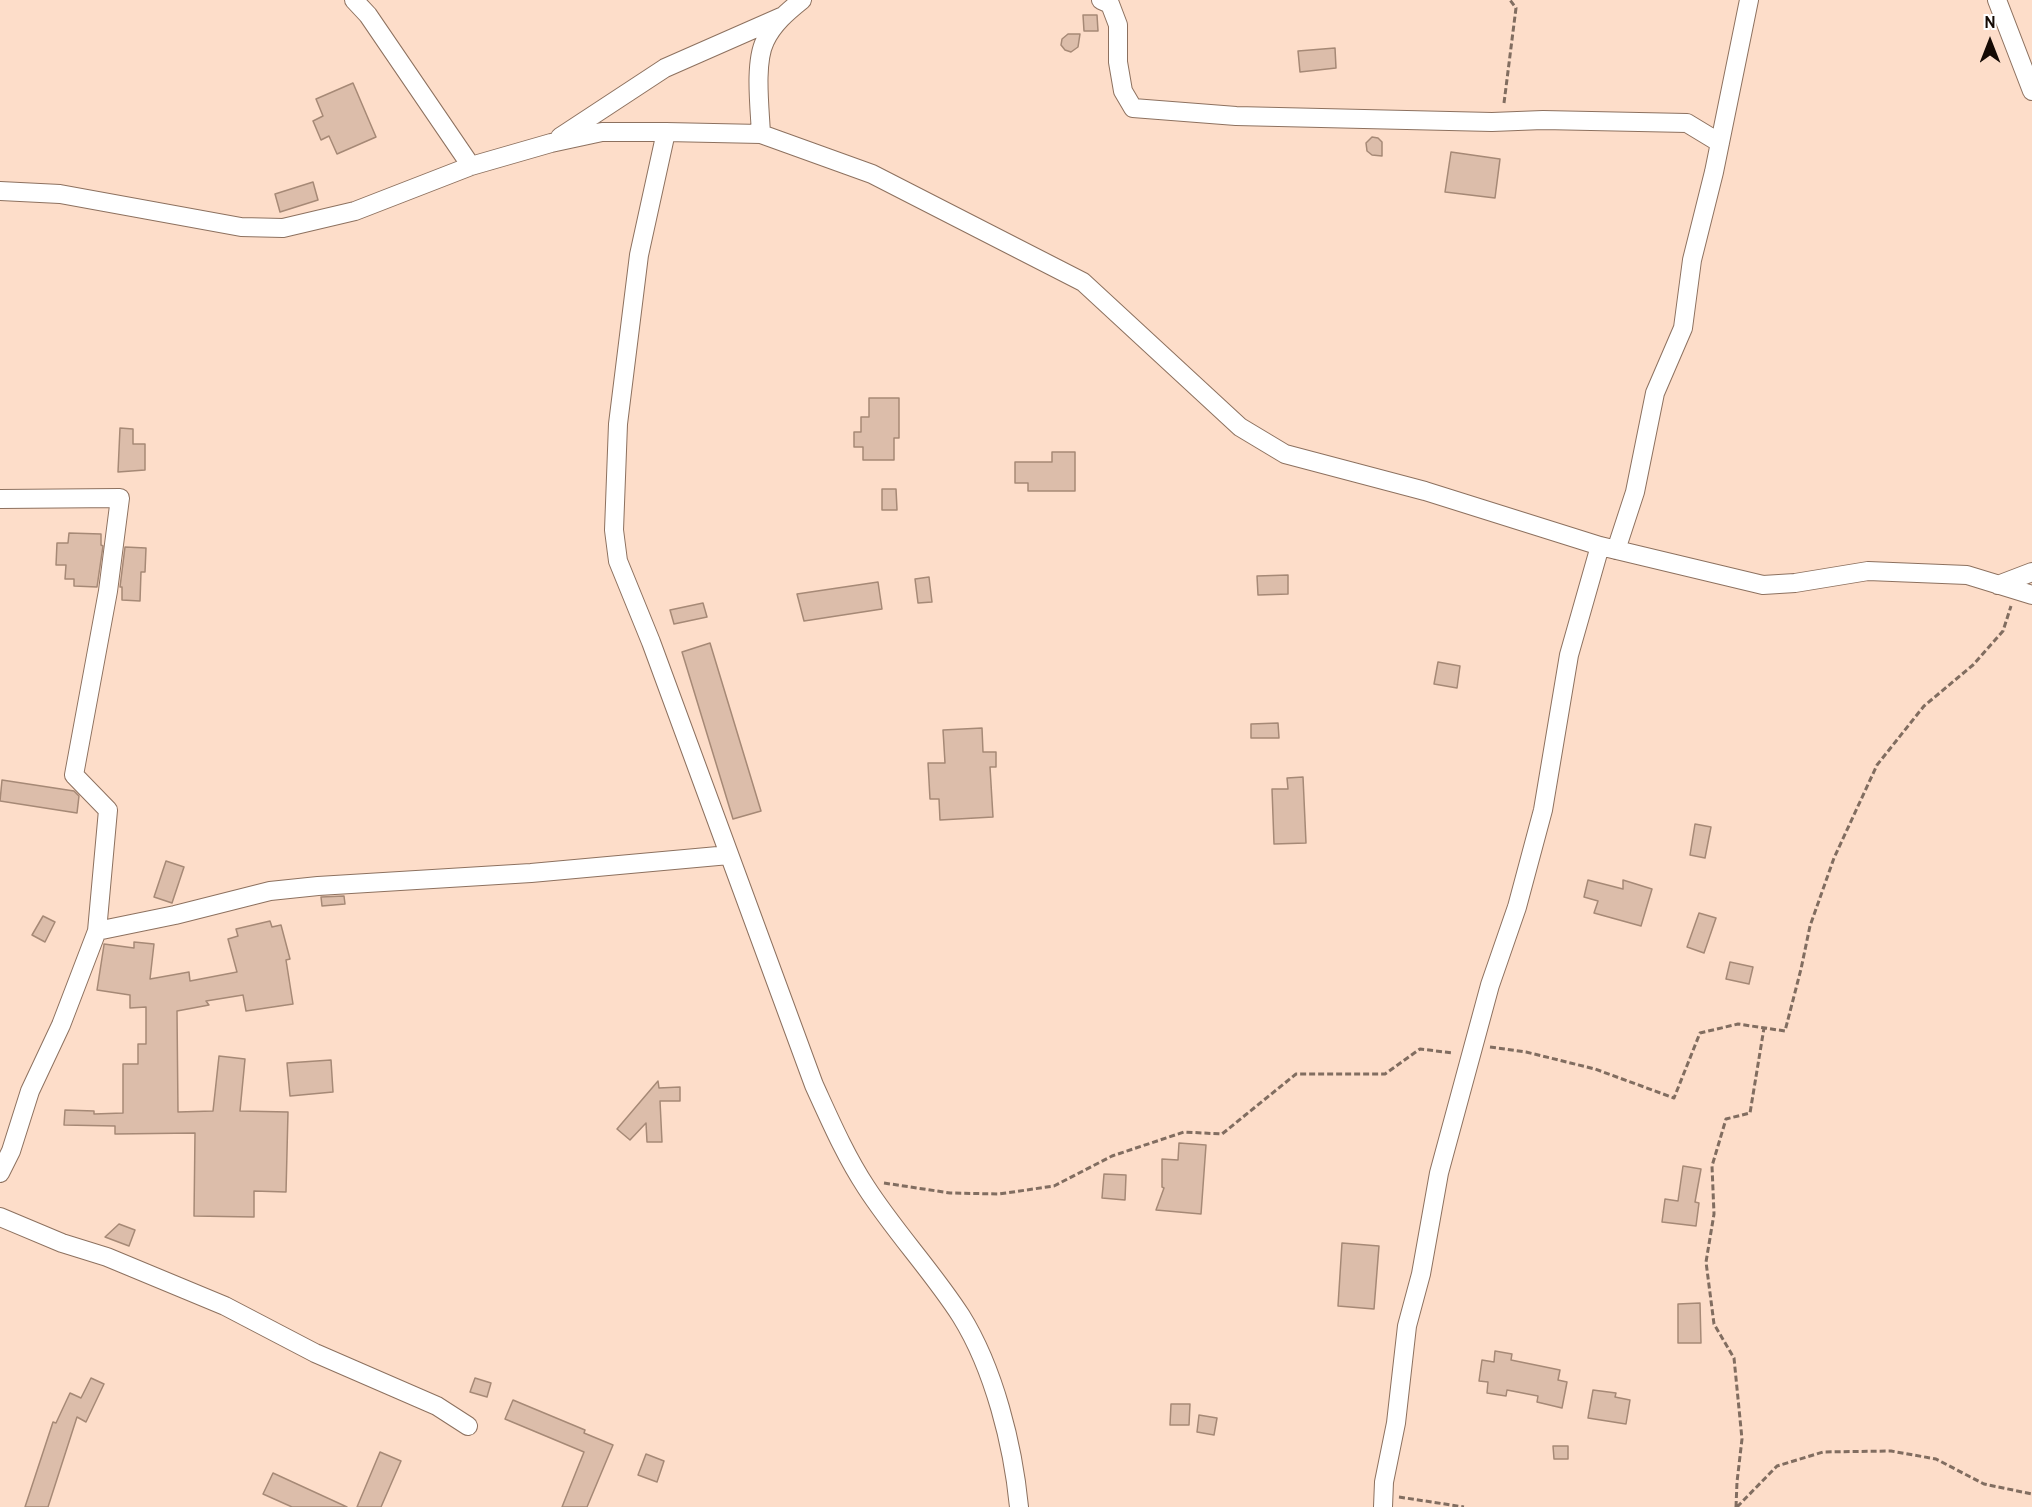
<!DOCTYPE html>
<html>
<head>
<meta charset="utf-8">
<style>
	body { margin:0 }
	#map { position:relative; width:2032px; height:1507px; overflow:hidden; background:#fdddc9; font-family:Overpass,sans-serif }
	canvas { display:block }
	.north { position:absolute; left:1960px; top:12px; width:60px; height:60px; -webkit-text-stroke:4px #fff; paint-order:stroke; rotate:0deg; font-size:16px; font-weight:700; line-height:24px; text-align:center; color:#150b05 }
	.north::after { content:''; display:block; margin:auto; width:21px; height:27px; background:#150b05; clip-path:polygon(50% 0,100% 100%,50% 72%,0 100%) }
</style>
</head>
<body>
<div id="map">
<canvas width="2032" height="1507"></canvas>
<div class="north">N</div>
</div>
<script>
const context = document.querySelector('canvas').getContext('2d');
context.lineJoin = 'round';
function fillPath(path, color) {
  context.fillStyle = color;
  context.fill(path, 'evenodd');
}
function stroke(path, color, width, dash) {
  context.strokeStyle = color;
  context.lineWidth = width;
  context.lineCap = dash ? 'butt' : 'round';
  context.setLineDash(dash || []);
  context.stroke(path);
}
const building = new Path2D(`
	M1083,15h14l1,16h-14z
	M1068,34h12l-2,13 -7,5 -6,-2 -4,-5 1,-6z
	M1335,48l1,20 -36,4 -2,-21z
	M353,83l23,54 -39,17 -8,-18 -8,4 -8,-19 10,-5 -7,-17z
	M1372,137l6,1 4,4v14l-10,-1 -5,-4 -1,-8z
	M1451,152l49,7 -5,39 -50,-6z
	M313,182l5,18 -38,12 -5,-18z
	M869,398h30v40h-5v22h-31v-13h-9v-15h7v-15h8z
	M120,428l13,1v15h12v26l-27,2z
	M1052,452h23v39h-47v-8h-13v-21h37z
	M882,489h14l1,21h-15z
	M69,533l32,1v11l2,1 -6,41 -23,-1v-7h-9l1,-14h-10l1,-22h11z
	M125,547l21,1 -1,24h-4l-1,29 -18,-1v-13h-2z
	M1288,575v19l-30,1 -1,-19z
	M929,577l3,25 -14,1 -3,-24z
	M878,582l4,27 -78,12 -7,-27z
	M703,603l4,14 -33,7 -4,-14z
	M710,643l51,168 -28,8 -51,-167z
	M1438,662l22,4 -3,22 -23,-4z
	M1278,723l1,15h-28v-14z
	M982,728l1,24h13v15h-6l3,50 -53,3 -1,-21h-9l-2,-36h17l-2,-33z
	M1303,777l3,66 -32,1 -2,-55h16l-1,-11z
	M2,780l72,11 5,5 -2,17 -77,-12z
	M1695,824l16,3 -6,31 -15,-3z
	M166,861l18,6 -12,36 -18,-6z
	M1588,880l35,9v-9l29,9 -11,37 -47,-13 4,-12 -14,-4z
	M344,896l1,8 -23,2 -1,-9z
	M1699,913l17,5 -12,35 -17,-6z
	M43,916l12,6 -10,20 -13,-7z
	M270,921l2,6 9,-2 9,34 -4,1 7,44 -47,7 -3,-16 -37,6 3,4 -32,6 1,101 35,-1 6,-55 26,3 -5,52 48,1 -2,80 -32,-1v26l-60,-1 1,-83 -80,1v-8l-51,-1 1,-15 29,1v3l29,-1v-49h15v-20h8v-37l-16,1v-13l-33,-5 7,-45v-1l30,4v-6l20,2 -4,35 39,-7 1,9 47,-9 -9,-33 10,-3 -2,-7z
	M1730,962l23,5 -4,17 -23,-5z
	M331,1060l2,32 -43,4 -3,-33z
	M658,1081l1,7 21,-1v14h-20l2,41h-15l-1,-19 -16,17 -13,-11z
	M1179,1143l27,2 -5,69 -45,-4 8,-22 -2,-1v-28l16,1z
	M1683,1166l18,3 -6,33 4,1 -3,23 -34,-4 3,-23 13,2z
	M1104,1174l22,1 -1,25 -23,-2z
	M119,1224l16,6 -6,16 -24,-9z
	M1342,1243l37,3 -5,63 -36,-3z
	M1700,1303l1,40h-23v-39z
	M1495,1351l17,3 -1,6 49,10 -2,10 9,2 -5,26 -25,-6 1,-6 -31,-6 -1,6 -19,-3 1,-11 -9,-1 3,-21 12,2z
	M91,1378l13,6 -18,38 -9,-5 -29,90h-23l28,-85 3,1 14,-30 11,5z
	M475,1378l16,5 -4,14 -17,-5z
	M1593,1390l23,3 -1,4 15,3 -4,24 -38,-6z
	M513,1400l72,30 -1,3 29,12 -26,62h-25l22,-55 -79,-33z
	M1171,1404h19l-1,21h-19z
	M1199,1415l18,3 -3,17 -17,-3z
	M1553,1446h15v13h-14z
	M380,1452l21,9 -20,46h-24z
	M646,1454l18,7 -7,21 -19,-7z
	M273,1473l74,34h-55l-29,-13z`);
fillPath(building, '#dcbdaa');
stroke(building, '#a68976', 1.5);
const minor = new Path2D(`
	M354,0l14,15 103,151
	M1101,0l9,4 8,21v37l5,29 10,17 103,8 256,6 51,-2 144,3 33,20
	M1997,0l35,91
	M666,132l-27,123 -21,169 -4,106 4,31 33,81 163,443c16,35 31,70 52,102 29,45 66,84 95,129 33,53 52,129 58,191
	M761,134c-1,-24 -7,-71 4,-93 8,-17 22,-29 37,-41
	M560,137l105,-69 116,-51
	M0,191l60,3 181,33 42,1 72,-17 116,-45 80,-23 51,-11h64l95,2 111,40 211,108 157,145 45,27 140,37 175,55 163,39 32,-2 73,-12 99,4 65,20
	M0,499l120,-1 -12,93 -34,184 34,35 -11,121
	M1616,550l19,-58 20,-99 28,-65 9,-68 22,-88 35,-172
	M1998,585l34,-13
	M0,1173l11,-22 19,-60 31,-66 36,-94 78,-16 95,-24 48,-5 213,-13 198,-18
	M0,1217l62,26 45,14 118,49 90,47 122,53 31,20
	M1383,1507l1,-25 12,-59 11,-97 14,-52 18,-101 51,-188 27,-78 26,-97 26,-155 31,-109`);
stroke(minor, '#8d715f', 20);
stroke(new Path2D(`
	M1504,103l12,-95 -6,-8
	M1490,1047l36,5 69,17 79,29 26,-65 38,-9 47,7 16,-62 9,-43 24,-68 43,-93 47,-59 49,-41 30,-34 8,-25
	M884,1183l66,10 49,1 55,-8 58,-30 72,-24 38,2 74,-60h89l35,-25 33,4
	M1399,1497l65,10
	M1736,1507l1,-25 5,-43 -8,-81 -20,-34 -8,-62 8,-48 -2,-48 14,-47 24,-6 14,-85
	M1737,1507l40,-41 46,-14 68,-1 45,8 48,25 48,10`), '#816d60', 3, [6, 3]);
stroke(minor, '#fff', 18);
</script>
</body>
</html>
